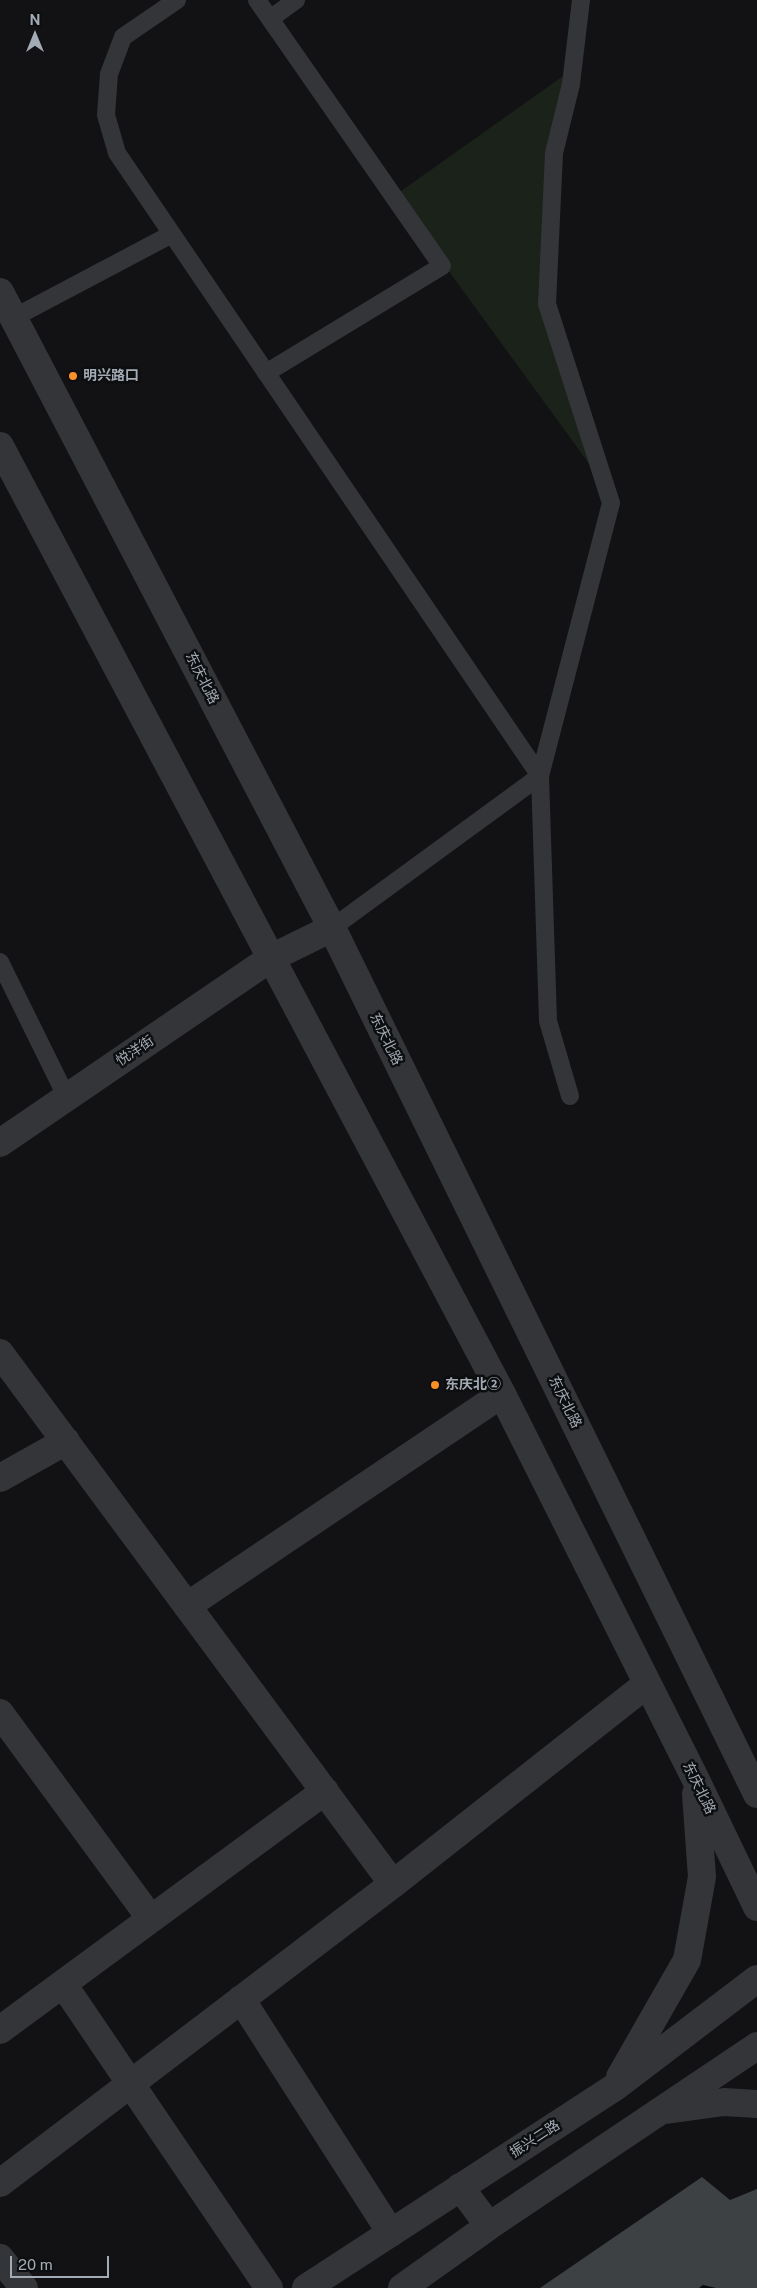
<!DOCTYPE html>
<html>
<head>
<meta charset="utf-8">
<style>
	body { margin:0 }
	#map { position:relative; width:757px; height:2288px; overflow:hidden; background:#121214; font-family:"Public Sans",sans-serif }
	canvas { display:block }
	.north { position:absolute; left:10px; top:10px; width:50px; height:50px; -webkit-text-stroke:4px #0d0e0f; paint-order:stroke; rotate:0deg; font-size:14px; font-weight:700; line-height:20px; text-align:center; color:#a3abb5 }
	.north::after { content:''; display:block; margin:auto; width:18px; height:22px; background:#a3abb5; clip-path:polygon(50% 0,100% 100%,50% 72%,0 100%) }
	.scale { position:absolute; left:10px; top:2256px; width:99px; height:22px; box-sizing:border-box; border:2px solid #a3abb5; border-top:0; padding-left:6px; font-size:15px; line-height:18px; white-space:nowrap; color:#a3abb5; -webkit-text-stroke:4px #0d0e0f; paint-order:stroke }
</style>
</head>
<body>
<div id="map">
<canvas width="757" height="2288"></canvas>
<div class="north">N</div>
<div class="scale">20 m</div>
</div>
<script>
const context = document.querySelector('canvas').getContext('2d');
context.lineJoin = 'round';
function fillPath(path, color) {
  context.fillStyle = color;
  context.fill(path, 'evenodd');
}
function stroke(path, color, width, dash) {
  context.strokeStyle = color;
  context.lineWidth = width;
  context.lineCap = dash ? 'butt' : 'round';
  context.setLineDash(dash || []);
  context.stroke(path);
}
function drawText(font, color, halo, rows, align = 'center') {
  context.font = font + ' "Public Sans","Noto Sans SC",sans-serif';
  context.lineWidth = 5;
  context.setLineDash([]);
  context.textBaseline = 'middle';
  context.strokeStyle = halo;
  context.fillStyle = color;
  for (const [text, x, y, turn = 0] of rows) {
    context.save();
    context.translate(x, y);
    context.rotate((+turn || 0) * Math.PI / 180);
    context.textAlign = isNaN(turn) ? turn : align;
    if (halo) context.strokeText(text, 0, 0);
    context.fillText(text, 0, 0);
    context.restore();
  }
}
fillPath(new Path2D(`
	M573,69l-19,84 -7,151 59,183 -212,-291z`), '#1a221a');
fillPath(new Path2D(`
	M757,2190v98h-215l187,-87z`), '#0007');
fillPath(new Path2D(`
	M702,2177l28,23 27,-11v99h-41l-13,-3 -4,3h-159z`), '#3e4144');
stroke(new Path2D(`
	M257,0l185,266 -176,107
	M270,19l26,-19
	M172,234l-55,-81 -11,-38 3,-41 14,-37 54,-37
	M15,317l157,-83 368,542 -208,152
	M0,962l67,136
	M570,1096l-22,-75 -8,-245 71,-273 -64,-199 7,-151 17,-69 10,-84`), '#333539', 18);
stroke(new Path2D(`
	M0,1143l271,-185 61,-30
	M0,1353l393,531
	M0,1478l66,-37
	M187,1606l315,-212
	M0,1713l151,206
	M63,1984l206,304
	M241,1999l150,234
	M0,2030l325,-239
	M0,2183l393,-299 254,-200
	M0,2258l24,30`), '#333539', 28);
stroke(new Path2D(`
	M0,292l332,636 425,866
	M0,446l502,948 193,384 62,129
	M620,2077l67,-117 15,-83 -6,-83
	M666,2110l58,-8 33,2
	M460,2187l29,39
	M306,2288l309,-201 142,-108
	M402,2288l87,-62 268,-180`), '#333539', 28);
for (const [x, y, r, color] of [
	[73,376,5,"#f79027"],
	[435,1385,5,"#f79027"]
]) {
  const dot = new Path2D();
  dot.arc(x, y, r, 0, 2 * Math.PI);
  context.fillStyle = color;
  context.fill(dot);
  stroke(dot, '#0d0e0f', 2);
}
drawText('bold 14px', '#a3abb5', '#0d0e0f', [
	["明兴路口",83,376],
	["东庆北②",445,1385]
], 'left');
drawText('14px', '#a3abb5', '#0d0e0f', [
	["东庆北路",202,678,63],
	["东庆北路",386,1039,64],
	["悦洋街",135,1051,-34],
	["东庆北路",565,1402,64],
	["东庆北路",699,1788,64],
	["振兴二路",535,2139,-33]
]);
</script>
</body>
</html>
